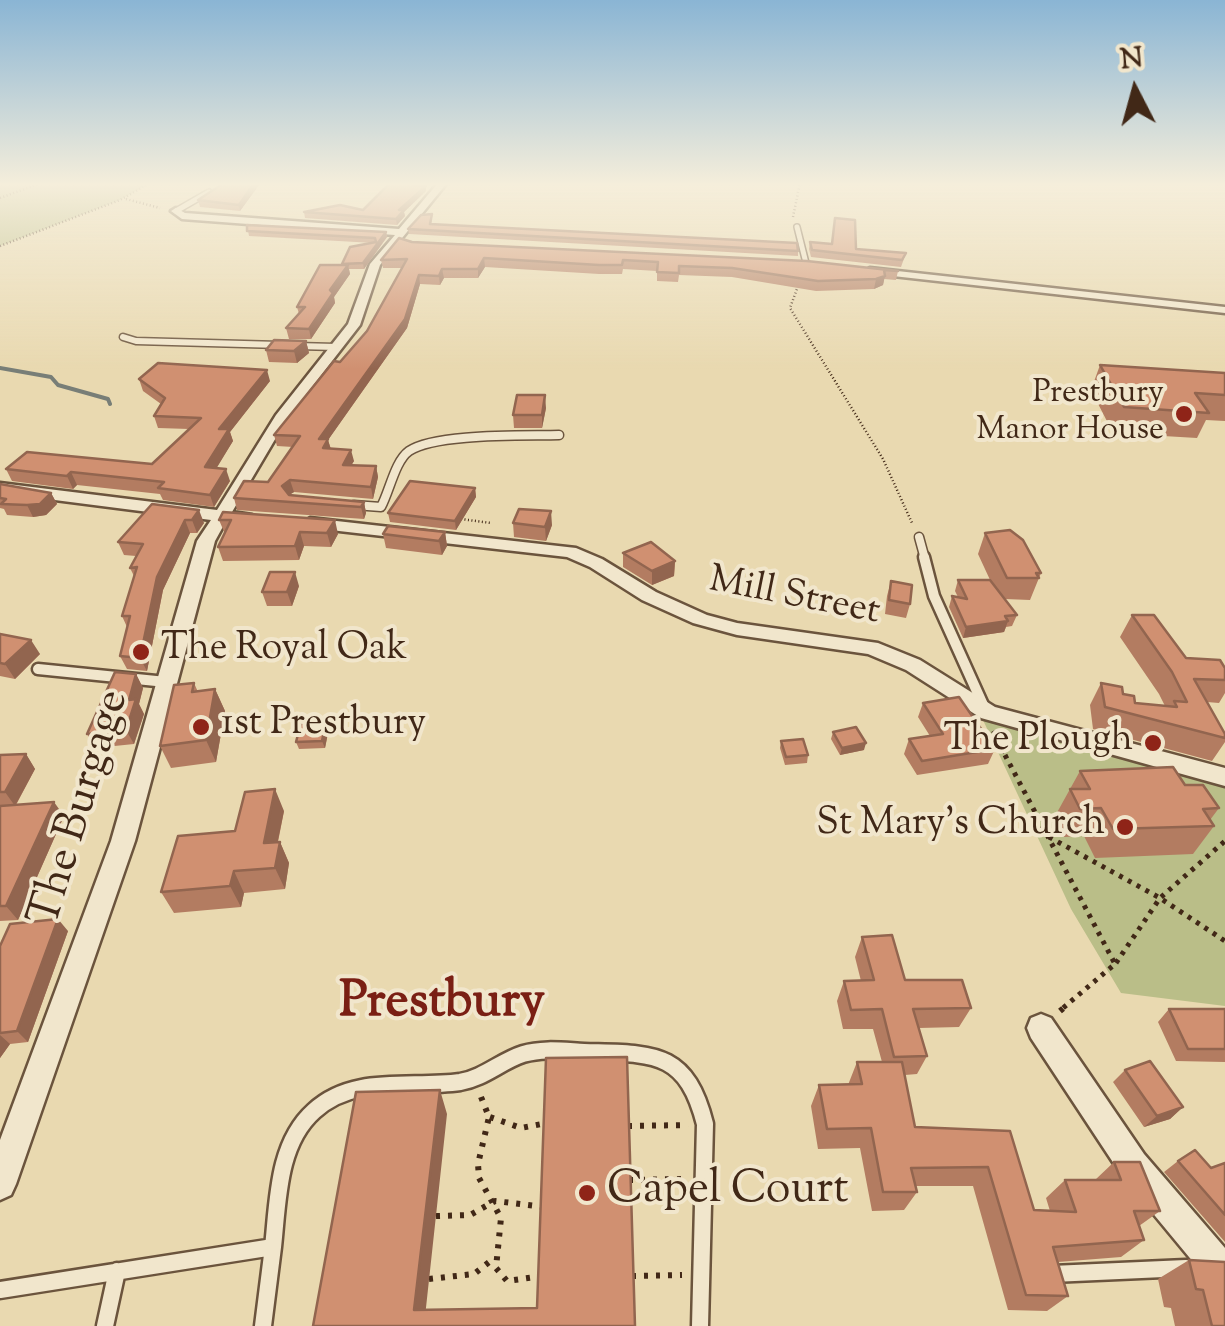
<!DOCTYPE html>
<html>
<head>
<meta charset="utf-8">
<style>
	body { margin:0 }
	#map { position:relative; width:1225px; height:1326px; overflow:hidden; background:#e9d9b0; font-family:"Sorts Mill Goudy",serif }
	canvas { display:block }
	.north { position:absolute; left:1085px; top:40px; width:100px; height:100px; -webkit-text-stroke:8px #f1e6cc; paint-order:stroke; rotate:354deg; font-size:28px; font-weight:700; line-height:40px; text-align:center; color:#412817 }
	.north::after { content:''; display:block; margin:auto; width:35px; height:45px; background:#412817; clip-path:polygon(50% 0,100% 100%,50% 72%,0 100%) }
</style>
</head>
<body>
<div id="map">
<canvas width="1225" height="1326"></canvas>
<div class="north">N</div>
</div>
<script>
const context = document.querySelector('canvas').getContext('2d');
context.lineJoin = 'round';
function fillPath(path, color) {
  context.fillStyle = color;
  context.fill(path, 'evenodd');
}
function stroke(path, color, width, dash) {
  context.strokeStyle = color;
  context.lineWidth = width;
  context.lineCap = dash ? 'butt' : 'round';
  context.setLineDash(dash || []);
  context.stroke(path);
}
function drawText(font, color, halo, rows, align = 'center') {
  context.font = font + ' "Sorts Mill Goudy",serif';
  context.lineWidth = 8;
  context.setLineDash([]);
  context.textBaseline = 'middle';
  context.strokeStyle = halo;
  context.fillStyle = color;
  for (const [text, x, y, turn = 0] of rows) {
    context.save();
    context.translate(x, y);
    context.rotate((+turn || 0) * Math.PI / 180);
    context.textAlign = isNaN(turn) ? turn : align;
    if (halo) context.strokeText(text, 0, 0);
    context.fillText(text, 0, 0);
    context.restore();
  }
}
fillPath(new Path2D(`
	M0,183h150l-30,17 -120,46z
	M983,720l242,66v220l-104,-13 -50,-84z`), '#babe88');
stroke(new Path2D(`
	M0,368l51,9 7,8 50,14 2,5`), '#787e77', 4);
const serviceFar4 = new Path2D(`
	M176,211l33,-19
	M797,227l9,36`);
const serviceFar3 = new Path2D(`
	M123,337l13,4 144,4
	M297,346l39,1`);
const serviceFar2 = new Path2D(`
	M354,505l27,2c9,-17 14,-46 28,-56 26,-18 116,-15 150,-16
	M919,537l6,22`);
const serviceFar1 = new Path2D(`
	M924,557l10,39 50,111
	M38,669l128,13`);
const service = new Path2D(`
	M1052,1274l134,-6
	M0,1290l273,-43c5,-45 4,-103 41,-136 40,-37 97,-22 146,-29 24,-4 41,-21 63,-28 20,-6 41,-3 61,-2 68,2 102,-3 121,72l-5,202
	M105,1326l12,-55
	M263,1326l10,-79`);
const minor = new Path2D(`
	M438,183h9l-67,82 -20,60 -73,94 -55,93 20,3 2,4 -8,5 -20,-3 -11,20 -80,300 -119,343 -5,11 -11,5v-60l111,-299 86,-300 14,-21 -211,-27v-10l217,27 59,-95 72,-91 22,-60 25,-29 -213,-16 -11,-8 5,-3 9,5 214,16z
	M870,268l355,39v6l-359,-40 -1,-2z
	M310,518l266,30 26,11 54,33 51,23 30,8 141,20 42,17 75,47 230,61v18l-244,-68 -75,-48 -38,-16 -131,-19 -44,-12 -51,-23 -52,-33 -23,-10 -263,-30 -2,-4z
	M1041,1014l10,4 93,136 81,94v43l-12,-5 -91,-110 -91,-138 -4,-10 4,-10z`);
stroke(serviceFar4, '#6b543d', 8);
stroke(serviceFar3, '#6b543d', 9);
stroke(serviceFar2, '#6b543d', 11);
stroke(serviceFar1, '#6b543d', 15);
stroke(service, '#6b543d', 21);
stroke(minor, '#6b543d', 5);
stroke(new Path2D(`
	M0,198l41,-15
	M126,199l34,9
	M793,217l7,-34
	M0,246l120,-46 30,-17
	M798,286l-8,22 93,151 29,64
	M461,519l30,4`), '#412817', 2.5, [1, 2.5]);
stroke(new Path2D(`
	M993,731l14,26`), '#412817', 4, [2.5, 5]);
stroke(new Path2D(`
	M1005,755l110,209 -52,44
	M1049,837l111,61 65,43
	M1116,963l44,-65 65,-57`), '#412817', 5, [4, 6]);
stroke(new Path2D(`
	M1060,1011l6,-5
	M481,1097l8,20 -11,47 1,14 22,40 -5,50 11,13 35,-5
	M490,1117l31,11 26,-5
	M628,1126l60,-1
	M629,1180l56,-1
	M436,1216l34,-1 25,-14 50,6
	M632,1276l50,-1
	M429,1279l45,-5 19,-15`), '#412817', 6, [4, 8]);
stroke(serviceFar4, '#f1e6cc', 5);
stroke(serviceFar3, '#f1e6cc', 6);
stroke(serviceFar2, '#f1e6cc', 8);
stroke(serviceFar1, '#f1e6cc', 10);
stroke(service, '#f1e6cc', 16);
fillPath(minor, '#f1e6cc');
fillPath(new Path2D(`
	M224,183h34l1,2 -19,26 -40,-4 -2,-7z
	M418,185l8,6 -22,21 1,4 -8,9 -92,-7 -1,-6 59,-2z
	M432,219l-1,5 367,27v5l-389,-22 -1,-5z
	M247,225l139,7 1,5 -23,32h-15l1,5 -16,23 1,6 -24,36h-22l-3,-11 13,-14 -2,-7 45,-42 32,-22 -125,-7z
	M412,242l486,29 -2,9 -12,-1 -1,6 -9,4 -58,2 -84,-14 -53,-2 -1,7 -21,-1v-10l-34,-2 -1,5h-23l-114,-7 -7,11h-34l-4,7 -20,-1 -13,44 -79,112 3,9 23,12 -3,4 25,1 2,11 -5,22 -79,-7 -5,3 75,7 2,11 -2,6 -127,-9 -3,-12 34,-16 25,-35 -16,-1 -3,-11 93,-104 35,-63h-19l-2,-8z
	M810,242l46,7 50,4 -5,14 -90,-10 -2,-8z
	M306,341l3,12 -12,10 -28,-1 -3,-12z
	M1100,365l125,8v48l-19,-1 -9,18 -84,-5 -22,-43z
	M139,379l131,2 -40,51 3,9 -17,27 14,13 -16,26 -51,-7 -3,-6 -83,-9 -4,4 -61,-8 -6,-12 146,-5 37,-35 -31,-1 -4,-12 7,-12 -18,-13z
	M546,408l-4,20h-28l-1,-13z
	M0,484l51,9 6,11 -11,11 -13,2 -26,-2 -3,-6 -4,-1z
	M475,488l1,9 -20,33 -66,-8 -2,-9z
	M152,504l52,19 -7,10h-7l-27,57 -16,81 -20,-2 -7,-13 7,-29 -5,-11 12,-40 -4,-8 6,-12 -12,-1 -6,-13z
	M223,512l115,22 -7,13 -27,-1 -5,14 -76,1 -5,-14 7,-13 -6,-14z
	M513,523l39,2 -6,16 -32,-4z
	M445,532l2,14 -5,9 -56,-7 -3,-14z
	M985,533l56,40 -11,27 -25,-1 12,16 -5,11 -6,1 -2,5 -41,6 -14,-31 3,-11 6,1 -3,-6 3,-11 33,2 -13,-28z
	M623,553l52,8 -1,15 -22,9 -29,-18z
	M891,581l19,23 -4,14 -21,-4 2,-18z
	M299,586l-7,20h-25l-5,-14z
	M1132,615l54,43 39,10v25l-6,10 -12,-1 18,32v8l-13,19 -119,-32 -3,-24 11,-22 22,11 12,9 30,3 -6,-12 -39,-57z
	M0,634l40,20 -25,25 -15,-3z
	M136,674l7,14 -4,16 5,10 -10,30 -39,4 -8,-14z
	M194,683l4,9 17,-3 10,22 -9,51 -45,6 -11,-22z
	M923,703l72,46 -7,15 -71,11 -13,-21 5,-15 21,-3 -12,-19z
	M326,721l3,7 -4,20 -26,1 -3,-7z
	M833,732l31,18 -24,5 -9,-16z
	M781,741l27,14 -1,8 -22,2 -5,-17z
	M26,754l9,15 -19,36 48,11 -46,104 -18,1v-166z
	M1080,771l105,14 34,23 -9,12 4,6 -21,28 -98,4 -11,-22 -20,1 -10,-19z
	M284,811l-6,31h2l9,21 -4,26 -41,4 -3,14 -67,6 -13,-21 74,-61z
	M68,931l-40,111 -18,2 -10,14v-112z
	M862,937l43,43 66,28 -12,19 -40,1 8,28 -10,18 -12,1 10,52 95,4 24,79 16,1 -4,-13 19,-18h30l19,-18 46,49 -21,15 5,14 -23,17 -63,5 10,34 -21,15 -39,-1 -35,-124h-58l2,6 -13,18 -32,1 -12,-63 -42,1 -7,-43 8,-21h29l9,-23h25l-9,-33h-30l-6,-28 7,-20h17l-6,-24z
	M1169,1009h56v53l-49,-1 -18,-39z
	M1125,1070l58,37 -13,12 -26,8 -31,-45z
	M1178,1161l33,7 14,-5v79l-61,-70z
	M1189,1260l36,66h-50l-4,-18 -7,-1 -6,-28z`), '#b37c61');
fillPath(new Path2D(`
	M254,183h4l1,2 -19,26 -1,-6z
	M426,186v5l-22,21 1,4 -8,9 -1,-6 3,-9z
	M386,232l1,5 -23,32 -1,-6z
	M484,258l1,9 -7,11v-9z
	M348,265l2,9 -16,23 1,6 -24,36 -2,-10 21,-39z
	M442,269l2,9 -4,7 -1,-9z
	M419,275l1,9 -13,44 -79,112 3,10 -6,9 -6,-20z
	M885,276l-2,9 -9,4 2,-10z
	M306,341l3,12 -12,10 -3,-12z
	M267,370l3,11 -40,51 3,9 -23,38 -5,-12 14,-38z
	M545,395l1,13 -4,20v-13z
	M351,450l3,11 -9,15 -2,-11z
	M376,466l2,11 -5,22 -2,-12z
	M226,469l4,12 -16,26 -4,-12z
	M71,472l6,13 -4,4 -6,-13z
	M290,480l4,12 -8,5 -4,-11z
	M475,488l1,9 -20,33 -1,-9z
	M51,493l6,11 -11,11 -13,2 -6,-12z
	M364,502l2,11 -2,6 -3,-12z
	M199,510l5,13 -7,10 -5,-13z
	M551,511l1,14 -6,16 -1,-14z
	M185,520l5,13 -27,57 -16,81 -7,-13 17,-81z
	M335,520l3,14 -7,13 -4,-14z
	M300,532l4,14 -5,14 -4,-14z
	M445,532l2,14 -5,9 -3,-14z
	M675,561l-1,15 -22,9v-14z
	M295,572l4,14 -7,20 -5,-14z
	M1008,621l-4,11 -41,6 3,-11z
	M31,640l9,14 -25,25 -10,-15z
	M136,674l7,14 -4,16 5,10 -10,30 -8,-14 3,-30z
	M215,689l10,22 -9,51 -10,-22z
	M326,721l3,7 -4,20 -3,-7z
	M866,743l-2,7 -24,5 2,-7z
	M26,754l9,15 -20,37 -10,-14z
	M275,789l9,22 -11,53 -9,-21z
	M54,802l10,14 -46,104 -12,-14z
	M280,842l9,21 -4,26 -10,-21z
	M234,871l10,22 -3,14 -11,-21z
	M58,919l10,12 -40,111 -11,-11z
	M0,1035l10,9 -10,14z
	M440,1090l7,24 -23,212 -10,-16z
	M1183,1107l-13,12 -26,8 13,-11z`), '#92654f');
const building = new Path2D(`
	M224,183h30l-15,22 -41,-5z
	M390,183h25l-2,2 13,1 -27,24h5l-8,9 -92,-7 36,-7 23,5z
	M432,214l-2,10 367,19 1,8 -390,-22 13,-14z
	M835,218l20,2 1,29 50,4 -4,7 -90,-10 -2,-8 22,2z
	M247,225l139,7 -23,31 -21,1 8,-17 26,-5 -1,-4 -128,-7z
	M399,238l13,4 395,19 91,10 -14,-1 1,6 -9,3 -58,2 -86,-13 -53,-2v7l-22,-1 1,-10 -35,-2 -1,5h-23l-115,-7 -6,11h-36l-3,7 -20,-1 -14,44 -86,120h9l-5,9 28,2 -8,15 33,1 -5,21 -81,-7 -8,6 7,9 75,7 -3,5 -127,-9 10,-17 24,1 32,-46 -26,-1 60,-74 6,1 27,-31 40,-72 -26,1z
	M320,265h28l-18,25 3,3 -24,36 -23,-1 19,-21h-8z
	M274,340l32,1 -12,10 -28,-1z
	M158,363l109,7 -48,59h10l-24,38 21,2 -16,26 -52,-7 6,-6 -93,-10 -4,4 -61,-7 21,-17 125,12 49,-46 -47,-2 11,-18 -26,-19z
	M1100,365l125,8v22l-30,-2 14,20 -85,-6z
	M517,395h28l-3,20h-29z
	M410,481l65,7 -20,33 -67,-8z
	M0,484l51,9 -11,11 -13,1 -26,-1 5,-5 -6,-1z
	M152,504l47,6 -7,10h-7l-28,57 -17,81 -20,-2 10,-40h-8l15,-49 -7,1 13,-24 -25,-2z
	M519,509l32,2 -6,16 -32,-4z
	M223,512l112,8 -8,13 -27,-1 -5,14 -77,1 13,-27h-12z
	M388,526l57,6 -6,9 -56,-7z
	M1010,530l13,10 18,33h-5l3,5h-32l-22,-45z
	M651,542l24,19 -23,10 -29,-18z
	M270,572h25l-8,20h-25z
	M958,580h32l27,35 -12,1 3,5 -42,6 -14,-31 15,3z
	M891,581l21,4 -2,19 -21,-4z
	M1132,615h22l32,43 34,2 5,8v12l-31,-1 31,55v4l-120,-31 -4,-24 21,4 1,7 11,2 1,7 42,4 -3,-6 13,1 -15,-30z
	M0,634l31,6 -26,24 -5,-1z
	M115,672l21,2 -7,26 7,-1 -10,31 -39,4z
	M194,683l-2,9 23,-3 -9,51 -46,6 14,-61z
	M959,697l36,52 -73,12 -13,-22 34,-5 -20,-31z
	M326,721l-4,20 -26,1 5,-19z
	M856,727l10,16 -24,5 -9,-16z
	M803,739l5,16 -22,2 -5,-16z
	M26,754l-21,38h-5v-37z
	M1173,767l12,18h18l16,23 -16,1 11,17 -101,3 -12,-21 -21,1 -10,-20h20l-10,-18z
	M275,789l-11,54 16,-1 -5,26 -41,3 -4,15 -69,6 17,-56 57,-5 10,-39z
	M54,802l-48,104h-6v-100z
	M58,919l-41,112 -17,2v-87l10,-22z
	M892,935l13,45h57l9,28 -58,1 14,47 -33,1 -12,-48 -31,1 -7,-29 30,-1 -12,-43z
	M1169,1009h56v40h-37z
	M627,1057l8,269h-322l43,-234 84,-2 -26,220 123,-2 9,-250z
	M1150,1061l33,46 -26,9 -32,-46z
	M857,1062h45l13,65 95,4 24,79 42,2 -11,-32h56l-7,-18h26l20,49h-26l10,29 -91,7 15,49 -42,-1 -38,-128 -77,1 6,24h-34l-12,-64 -44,1 -8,-44 43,-1z
	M1195,1150l16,18 14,-5v52l-47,-54z
	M1189,1260l36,2v64h-13l-9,-36 -7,-1z`);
fillPath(building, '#d09071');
stroke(building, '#92654f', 2.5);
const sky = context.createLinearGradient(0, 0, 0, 369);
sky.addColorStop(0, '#8ab5d4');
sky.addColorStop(0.5, '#f5eedb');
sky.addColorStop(1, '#f5eedb00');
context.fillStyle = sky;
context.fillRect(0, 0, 1225, 369);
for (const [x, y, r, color] of [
	[1184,414,10,"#8f2418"],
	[141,652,10,"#8f2418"],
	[201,727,10,"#8f2418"],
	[1153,743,10,"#8f2418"],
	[1125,827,10,"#8f2418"],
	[587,1193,10,"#8f2418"]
]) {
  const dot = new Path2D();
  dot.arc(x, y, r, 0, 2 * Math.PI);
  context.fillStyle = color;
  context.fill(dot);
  stroke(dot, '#f1e6cc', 4);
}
drawText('32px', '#412817', '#f1e6cc', [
	["Prestbury",1164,396],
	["Manor House",1164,433]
], 'right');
drawText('38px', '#412817', '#f1e6cc', [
	["Mill Street",794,599,11]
]);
drawText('38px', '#412817', '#f1e6cc', [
	["The Royal Oak",161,652],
	["1st Prestbury",221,727],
	["The Plough",1133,743,"right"],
	["St Mary's Church",1105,827,"right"]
], 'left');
drawText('45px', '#412817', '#f1e6cc', [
	["The Burgage",83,809,-73]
]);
drawText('45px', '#412817', '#f1e6cc', [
	["Capel Court",607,1193]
], 'left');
drawText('bold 50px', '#7a1f14', '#f1e6cc', [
	["Prestbury",442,1007]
]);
</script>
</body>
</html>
